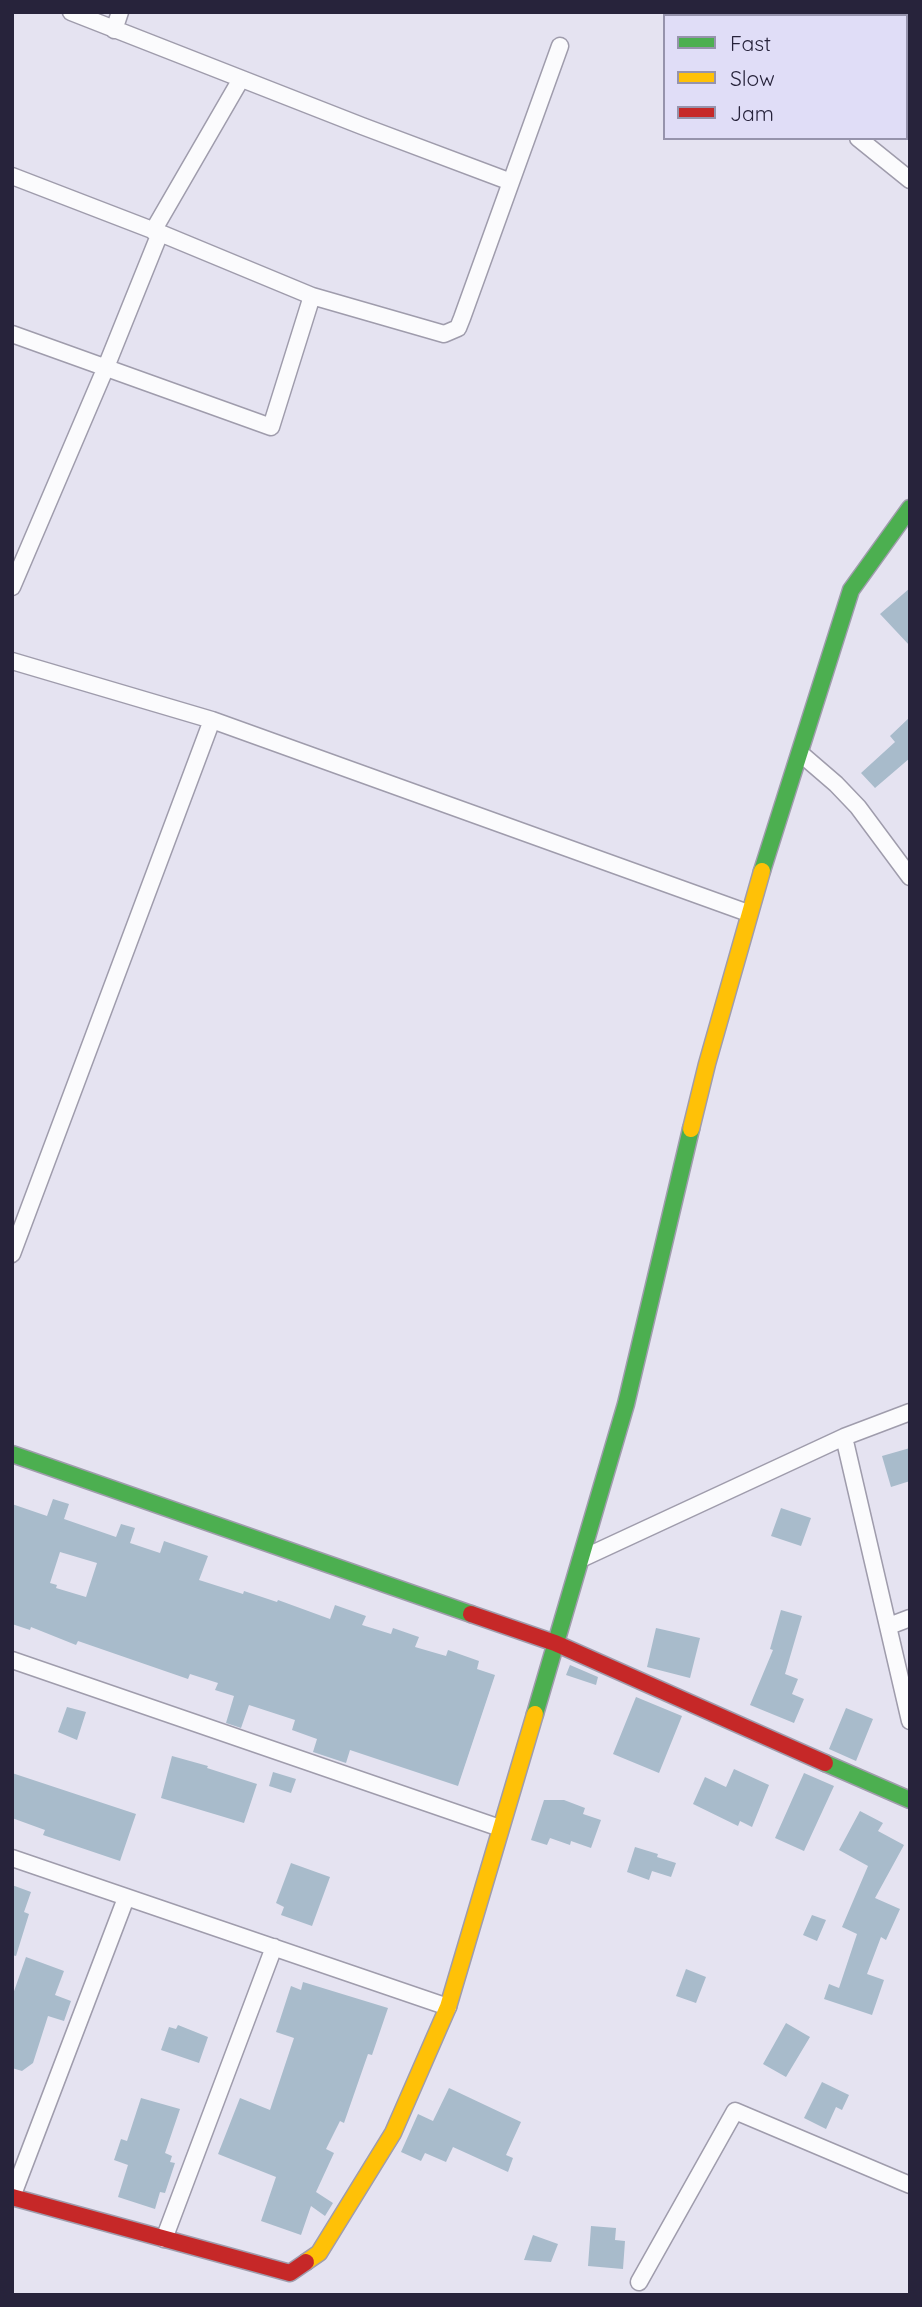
<!DOCTYPE html>
<html>
<head>
<meta charset="utf-8">
<style>
	body { margin:0 }
	#map { position:relative; width:922px; height:2307px; overflow:hidden; background:#e5e3f1; font-family:Quicksand,sans-serif }
	canvas { display:block }
	.frame { position:absolute; inset:0; border:14px solid #27233b; pointer-events:none }
	.legend { position:absolute; left:663px; top:14px; width:245px; height:126px; box-sizing:border-box; background:#e0ddf7; border:2px solid #9693ac; margin:0; padding:9px 12px; list-style:none; font-size:21px; color:#27233b }
	.legend li { display:flex; align-items:center; gap:14px; height:35px }
	.legend b { width:35px; border:2px solid #9693ac }
</style>
</head>
<body>
<div id="map">
<canvas width="922" height="2307"></canvas>
<div class="frame"></div>
<ul class="legend">
<li><b style="height:9px;background:#4caf50"></b>Fast</li>
<li><b style="height:9px;background:#ffc107"></b>Slow</li>
<li><b style="height:9px;background:#c62828"></b>Jam</li>
</ul>
</div>
<script>
const context = document.querySelector('canvas').getContext('2d');
context.lineJoin = 'round';
function fillPath(path, color) {
  context.fillStyle = color;
  context.fill(path, 'evenodd');
}
function stroke(path, color, width, dash) {
  context.strokeStyle = color;
  context.lineWidth = width;
  context.lineCap = dash ? 'butt' : 'round';
  context.setLineDash(dash || []);
  context.stroke(path);
}
fillPath(new Path2D(`
	M910,588v58l-30,-32z
	M910,717v41l-35,30 -14,-15 34,-31 -5,-6z
	M910,1448v33l-19,6 -9,-31z
	M53,1499l16,5 -5,15 52,18 5,-13 14,4 -5,15 30,10 4,-12 44,15 -9,24 44,14 1,-3 33,11 1,-2 52,19 5,-14 31,11 -4,9 29,9 2,-6 26,9 -4,10 31,9 2,-6 31,11 -2,8 18,6 -37,111 -108,-36 -4,13 -33,-11 4,-13 -25,-9 3,-10 -46,-15 -8,23 -15,-5 8,-27 -19,-6 3,-7 -28,-9 -2,5 -110,-38 -2,4 -45,-18 -1,3 -18,-6v-120l35,12zM60,1552l37,11 -11,34 -30,-9 1,-3 -7,-2z
	M781,1508l30,10 -10,28 -30,-10z
	M781,1610l21,6 -17,58 13,5 -6,15 12,5 -10,24 -44,-18 23,-55 -3,-1z
	M656,1628l44,10 -10,40 -43,-11z
	M570,1665l28,12 -2,8 -30,-10z
	M636,1697l46,19 -23,57 -46,-19z
	M67,1707l19,5 -9,28 -19,-8z
	M846,1708l27,11 -17,42 -27,-12z
	M172,1756l36,10 -1,2 50,16 -13,39 -83,-25z
	M734,1769l35,16 -17,42 -12,-6 -2,5 -45,-22 12,-27 21,10z
	M273,1772l23,7 -5,14 -22,-7z
	M12,1773l124,41 -16,47 -77,-26 2,-5 -33,-12z
	M804,1773l30,13 -30,65 -29,-13z
	M544,1800h20l21,8 -2,6 18,6 -10,28 -20,-7 -1,4 -20,-7 -3,7 -16,-5z
	M860,1811l23,12 -5,8 26,14 -29,53 25,11 -14,31 -5,-3 -14,37 17,6 -12,35 -48,-16 5,-15 10,4 18,-54 -15,-7 26,-61 -29,-16z
	M635,1847l23,7 -1,3 19,6 -5,14 -19,-6 -3,9 -22,-8z
	M291,1863l39,14 -18,49 -31,-11 3,-8 -8,-4z
	M12,1885l19,7 -7,20 5,2 -13,42 -4,-1z
	M812,1915l14,5 -9,21 -14,-6z
	M26,1957l38,14 -9,24 16,6 -7,20 -16,-5 -15,47 -11,8 -10,-3v-71z
	M686,1969l20,8 -10,26 -20,-7z
	M303,1982l85,26 -16,47 -4,-1 -24,69 -4,-2 -14,28 8,4 -18,39 17,11 -8,13 -14,-10 -10,29 -40,-14 15,-44 -58,-23 22,-56 30,12 24,-72 -18,-6 15,-46 10,4z
	M786,2023l24,14 -24,40 -23,-13z
	M178,2025l30,12 -9,26 -38,-13 8,-23 7,2z
	M822,2082l27,13 -7,15 -6,-3 -10,22 -22,-11z
	M449,2088l72,34 -15,33 7,3 -5,14 -55,-25 -7,15 -21,-9 -4,8 -20,-9 17,-38 15,7z
	M141,2098l39,11 -15,44 7,3 -2,6 5,1 -10,30 -5,-1 -5,17 -37,-12 10,-32 -14,-5 7,-21 6,2z
	M591,2226l25,2 -1,12 10,1 -2,28 -35,-3z
	M533,2235l25,9 -7,18 -27,-2z`), '#a8bbcb');
const street = new Path2D(`
	M71,12l291,114 149,56
	M733,12l3,4
	M114,30l6,-18
	M858,138l52,42
	M12,176l148,57 152,63 132,38 14,-6 4,-10 98,-272
	M153,231l88,-152
	M12,334l259,93 41,-131
	M12,587l94,-220 54,-134
	M12,661l200,59 536,193
	M800,753l36,31 22,23 52,70
	M12,1254l200,-534
	M844,1437l66,284
	M581,1559l263,-122 66,-25
	M889,1626l21,-8
	M12,1660l488,168
	M12,1858l436,149
	M12,2197l114,-299
	M164,2239l110,-292
	M639,2282l96,-171 175,74`);
const fast = new Path2D(`
	M762,871l89,-281 59,-82
	M12,1454l459,160
	M535,1714l91,-310 65,-275
	M825,1763l85,37`);
const slow = new Path2D(`
	M691,1129l16,-65 55,-193
	M306,2262l13,-9 74,-120 55,-126 87,-293`);
const jam = new Path2D(`
	M471,1614l84,29 270,120
	M12,2197l278,76 16,-11`);
stroke(street, '#9f9cac', 19);
stroke(fast, '#9f9cac', 19);
stroke(slow, '#9f9cac', 19);
stroke(jam, '#9f9cac', 19);
stroke(street, '#fbfbfd', 16);
stroke(fast, '#4caf50', 16);
stroke(slow, '#ffc107', 16);
stroke(jam, '#c62828', 16);
</script>
</body>
</html>
